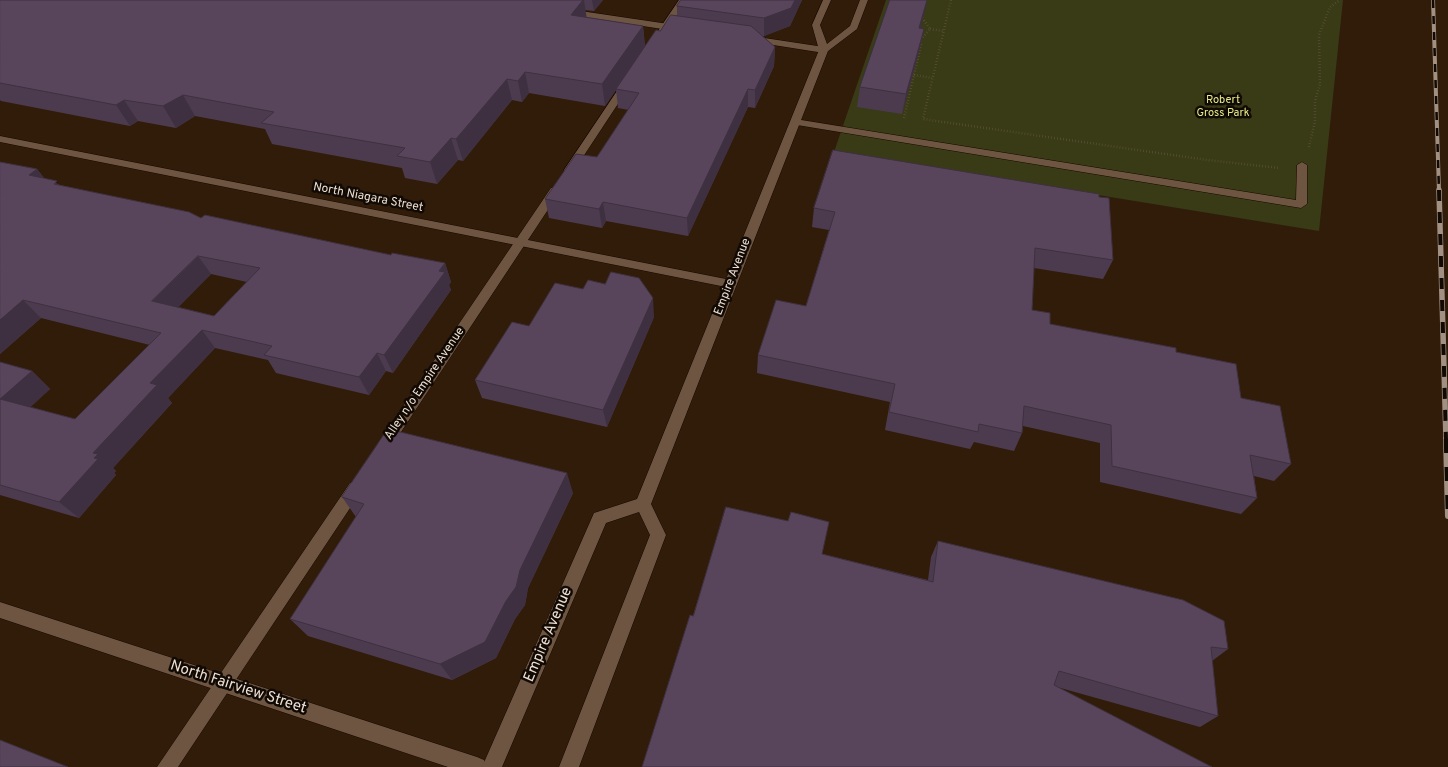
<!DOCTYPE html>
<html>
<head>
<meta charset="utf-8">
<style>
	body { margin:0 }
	canvas { display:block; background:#301c09 }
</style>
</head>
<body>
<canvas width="1448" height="767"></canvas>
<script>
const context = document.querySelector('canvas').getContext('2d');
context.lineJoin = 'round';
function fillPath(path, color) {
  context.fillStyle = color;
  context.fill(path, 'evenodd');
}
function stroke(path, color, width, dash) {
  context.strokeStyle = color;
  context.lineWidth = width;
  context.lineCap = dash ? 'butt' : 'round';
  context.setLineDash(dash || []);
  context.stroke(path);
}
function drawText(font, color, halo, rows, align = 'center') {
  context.font = font + ' Overpass,sans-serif';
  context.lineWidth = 5;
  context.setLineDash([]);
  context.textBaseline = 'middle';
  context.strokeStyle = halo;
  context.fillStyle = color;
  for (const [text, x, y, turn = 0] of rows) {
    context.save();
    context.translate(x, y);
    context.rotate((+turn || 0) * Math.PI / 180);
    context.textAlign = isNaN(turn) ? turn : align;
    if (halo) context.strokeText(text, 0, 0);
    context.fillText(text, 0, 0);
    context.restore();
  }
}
fillPath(new Path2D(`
	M886,0h457l-24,231 -485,-79z`), '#383b15');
const service = new Path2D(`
	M679,0h8l-22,33h-6l-1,-2z
	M623,82l8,2 -58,88h-8l-1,-2z
	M795,119l501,81 1,-35 5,-3 5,3v39l-6,4 -510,-84 -1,-2z
	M555,187l6,3 -172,260 -5,2 -5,-2 -2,-4 2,-4 172,-254z
	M355,481l5,2 3,5 -3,5 -182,274h-21l193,-284z`);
const minor = new Path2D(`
	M567,9l115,17 4,3 -4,3 -118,-18v-4z
	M751,36l73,11 5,3 -5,3 -76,-12v-4z
	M0,136l731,144 6,4 -6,4 -731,-146z
	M0,602l477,155 7,3 3,7h-39l-448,-149z`);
const secondary = new Path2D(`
	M823,0h8l-11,25 7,19 23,-18 10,-26h8l-11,29 -29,22 -177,453 15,31 -87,232h-20l91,-232 -11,-23 -33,11 -104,244h-20l112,-254 43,-14 182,-449 -7,-25z`);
stroke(service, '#170600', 1);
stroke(minor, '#170600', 1);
stroke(secondary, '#170600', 1);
stroke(new Path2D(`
	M951,0l-28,119 284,41 73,8
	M930,29l13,2
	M914,75l18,3
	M904,118l17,-73 -1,-5 10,-11 -9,-13
	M1309,147l6,-26v-20l5,-17 -1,-49 11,-28 10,-7`), '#6b5948', 2.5, [0.5, 2.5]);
fillPath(service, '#6d5541');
fillPath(minor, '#6d5541');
fillPath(secondary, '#6d5541');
const railFar2 = new Path2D(`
	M1433,0l6,191`);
const railFar1 = new Path2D(`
	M1439,190l7,250`);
const rail = new Path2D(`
	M1446,439l2,77`);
stroke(railFar2, '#a29183', 4);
stroke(railFar1, '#a29183', 5.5);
stroke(rail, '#a29183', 6);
stroke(railFar2, '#110903', 2.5, [8]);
stroke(railFar1, '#110903', 4, [11]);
stroke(rail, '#110903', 4.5, [14]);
fillPath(new Path2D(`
	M0,0h603l-9,11 -9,-1 1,7 57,9 2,20 15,-15 17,-15v-10l4,-6h121l-12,26 -26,10h-2l13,11 -1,19 -19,42 -7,-1 -60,129 -82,-15 -4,7 -53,-10 -4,-19 52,-42 32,-47 -11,-2 -2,-18 -11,16 -76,-13 -7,9 -10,-2 -49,61 -5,-1 -21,24 -32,-6 -3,-10 -130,-24 -7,-15 -70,-13 -19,12 -38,-7 -8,5 -129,-25 -1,-1z
	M890,0h37l-7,28 4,1 -4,19 -18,66 -45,-7 3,-20z
	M0,162l37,7 7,9 16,7 141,33 190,37 54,8 6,19 -2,3 2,5 -58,83 -7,-2 -17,24 -93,-22 -8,-13 -53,-12 -47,50 4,5 -59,65 3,3 -2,2 2,2 -37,43 -79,-23v-133l32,9 18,18 -20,18 45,12 75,-74 -109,-27 -41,36zM211,274l36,8 -33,34 -36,-9z
	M1099,197l14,63 -10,19 -69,-11 -2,42 18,14 126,28 65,46 50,66 -17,17 -20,-5 3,22 -16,16 -141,-32v-39l-77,-17 -1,7 -8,18 -40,-9 -4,7 -85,-19 5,-28 -133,-29 1,-18 48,-49 23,-76 -17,-3 2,-19z
	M654,317l-47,110 -125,-29 -7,-18 54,-54z
	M573,493l-45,95 -3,17 -10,14 -19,39 -44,22 -144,-44 -18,-17 66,-102 -14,-20z
	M938,541l290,108 -16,12 6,55 -18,11 -143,-40 -364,-71 129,-62 106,26 3,-23z`), '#4c3b4f');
fillPath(new Path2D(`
	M583,0h1l3,20 -16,-5z
	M592,0h11l-9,11z
	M795,0h7l-12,26 -26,10v-18z
	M927,0l-2,11 -10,37 4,-20z
	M643,26l2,21 -40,59 -3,-22z
	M924,29l-4,19 -18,66 4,-20z
	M775,47l-1,19 -19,42v-18z
	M525,72l4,21 -7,9 -4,-21z
	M507,79l5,21 -49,61 -7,-22z
	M748,89v18l-60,129 -1,-18z
	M183,95l12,21 -19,12 -13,-22z
	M124,100l14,21 -8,5 -14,-21z
	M451,138l7,22 -21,24 -7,-22z
	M37,169l14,18 -22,-12z
	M603,202l3,19 -4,7 -3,-19z
	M198,256l13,18 -45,46 -14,-19z
	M445,263l6,19 -2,3 2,5 -58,83 -9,-18z
	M653,298l1,19 -47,110 -4,-17z
	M23,300l18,18 -41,36v-34z
	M202,330l13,18 -47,50 4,5 -59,65 3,3 -2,2 2,2 -37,43 -20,-16 35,-44 -1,-5 57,-70z
	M377,353l9,18 -17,24 -10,-18z
	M32,371l18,18 -30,28 -20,-18z
	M567,473l6,20 -45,95 -3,17 -10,14 -19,39 -44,22 -12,-16 66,-63 14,-31z`), '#3e3040');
const building = new Path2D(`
	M0,0h583l-12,15 72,11 -41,58 -77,-12 -7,9 -11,-2 -51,60 -5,-1 -21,24 -33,-6 8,-8 -144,-25 13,-11 -91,-17 -20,11 -39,-6 -8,5 -116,-22z
	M681,0h114l-4,8 -27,10 -87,-12z
	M890,0h37l-8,28 5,1 -18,65 -46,-7z
	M671,15l80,11 24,21 -20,43 -7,-1 -61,129 -84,-16 -4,7 -54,-10 31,-45 21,3 42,-64 -23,-4 40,-59 4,1z
	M833,150l266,44v3l10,1 4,62 -78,-12 -3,62 18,3v11l126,24v4l60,12 5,34 39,8 11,58 -41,-9 7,43 -145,-32 -1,-41 -87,-19 -2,27 -43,-9 -1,8 -89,-20 6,-28 -137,-29 18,-55 30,6 29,-94 -21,-4z
	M0,162l37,7 -8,6 28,6 -3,3 135,28 12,6 4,-3 186,40 1,-2 53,10 -6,8 6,1 -61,83 -7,-2 -18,24 -95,-22 8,-9 -70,-16 -52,53 7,2 -64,68 5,1 -4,4 4,1 -39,43 -59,-17v-86l75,20 86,-86 -138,-33 -23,20zM198,256l62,12 -46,48 -62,-15z
	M611,272l28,6 14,20 -50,112 -128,-30 37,-58 17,4 26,-43 28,6 5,-9 17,4z
	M0,362l32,9 -32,28z
	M388,429l179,44 -47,97 -4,17 -10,14 -21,41 -45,22 -150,-45 74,-115 -22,-7z
	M726,507l62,14 3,-9 38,10 -7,32 111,28 5,-41 245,59 41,21 4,28 -17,-2 7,69 -159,-45 -5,14 158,82h-570l48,-152 3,1z
	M0,740l68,27h-68z`);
fillPath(building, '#58455c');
stroke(building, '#3e3040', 1);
drawText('11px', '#e4ec88', '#110903', [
	["Robert",1223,101],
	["Gross Park",1223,114]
]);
drawText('12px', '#eddfd3', '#110903', [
	["North Niagara Street",368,198,11],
	["Empire Avenue",733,277,-69],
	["Alley n/o Empire Avenue",425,384,-56]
]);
drawText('15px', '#eddfd3', '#110903', [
	["Empire Avenue",549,635,-67],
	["North Fairview Street",238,688,18]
]);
</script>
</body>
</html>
